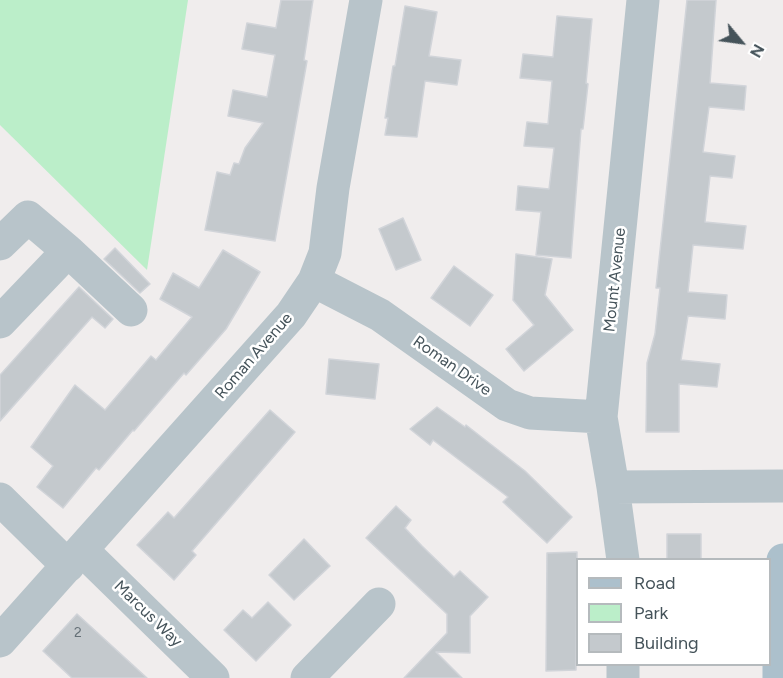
<!DOCTYPE html>
<html>
<head>
<meta charset="utf-8">
<style>
	body { margin:0 }
	#map { position:relative; width:783px; height:678px; overflow:hidden; background:#f0eded; font-family:Figtree,sans-serif }
	canvas { display:block }
	.legend { position:absolute; left:576px; top:558px; width:195px; height:108px; box-sizing:border-box; background:#fff; border:2px solid #b5babd; margin:0; padding:8px 10px; list-style:none; font-size:18px; color:#45535a }
	.legend li { display:flex; align-items:center; gap:12px; height:30px }
	.legend b { width:30px; border:2px solid #b5babd }
	.north { position:absolute; left:711px; top:12px; width:60px; height:60px; -webkit-text-stroke:4px #fff; paint-order:stroke; rotate:119deg; font-size:16px; font-weight:700; line-height:24px; text-align:center; color:#45535a }
	.north::after { content:''; display:block; margin:auto; width:21px; height:27px; background:#45535a; clip-path:polygon(50% 0,100% 100%,50% 72%,0 100%) }
</style>
</head>
<body>
<div id="map">
<canvas width="783" height="678"></canvas>
<ul class="legend">
<li><b style="height:8px;background:#acc0cc"></b>Road</li>
<li><b style="height:16px;background:#bbeec9"></b>Park</li>
<li><b style="height:16px;background:#c4c9cd"></b>Building</li>
</ul>
<div class="north">N</div>
</div>
<script>
const context = document.querySelector('canvas').getContext('2d');
context.lineJoin = 'round';
function fillPath(path, color) {
  context.fillStyle = color;
  context.fill(path, 'evenodd');
}
function stroke(path, color, width, dash) {
  context.strokeStyle = color;
  context.lineWidth = width;
  context.lineCap = dash ? 'butt' : 'round';
  context.setLineDash(dash || []);
  context.stroke(path);
}
function drawText(font, color, halo, rows, align = 'center') {
  context.font = font + ' Figtree,sans-serif';
  context.lineWidth = 5;
  context.setLineDash([]);
  context.textBaseline = 'middle';
  context.strokeStyle = halo;
  context.fillStyle = color;
  for (const [text, x, y, turn = 0] of rows) {
    context.save();
    context.translate(x, y);
    context.rotate((+turn || 0) * Math.PI / 180);
    context.textAlign = isNaN(turn) ? turn : align;
    if (halo) context.strokeText(text, 0, 0);
    context.fillText(text, 0, 0);
    context.restore();
  }
}
fillPath(new Path2D(`
	M0,0h188l-41,270 -147,-145z`), '#bbeec9');
const building = new Path2D(`
	M281,0h32l-9,60 3,1 -32,180 -70,-11 12,-58 13,3 4,-12 5,1 6,-16 18,-25 -35,-7 5,-26 34,7 8,-42 -33,-6 5,-26 29,5z
	M687,0h29l-6,83 36,3 -2,24 -35,-3 -6,45 32,4 -3,22 -22,-2 -5,46 41,4 -3,23 -50,-4 -5,47 39,3 -1,13 -1,11 -37,-3 -7,44 39,4 -3,23 -38,-3v48h-33l1,-69 8,-29 5,-46h-4z
	M405,6l32,6 -8,44 32,4 -4,25 -32,-4 -8,56 -32,-2 3,-17h-3l8,-52h2z
	M557,16l35,3 -6,64 2,1 -5,45h-2l-10,129 -35,-3 5,-43 -25,-2 2,-24 31,3 5,-41 -30,-2 3,-24 21,2 4,-43 -32,-3 3,-24 30,3z
	M403,218l18,42 -25,10 -17,-41z
	M115,248l35,36 -10,9 -36,-34z
	M223,250l37,22 -34,57 -40,46 -2,-2 -50,58 -1,-1 -34,40 -3,-2 -33,40 -26,-21 16,-21 -22,-19 44,-62 30,25 46,-54 5,4 36,-43 -32,-18 13,-26 26,15z
	M516,254l36,5 -7,36 28,35 -49,41 -18,-22 28,-24 -21,-25z
	M454,266l39,29 -23,31 -39,-28z
	M79,287l34,32 -8,9 -13,-11 -92,104v-46z
	M329,359l50,5 -4,35 -49,-5z
	M437,407l28,20 1,-2 59,46 47,46 -25,26 -44,-41 5,-5 -75,-57 -3,5 -20,-16z
	M270,410l25,22 -103,119 4,4 -22,25 -37,-35 31,-33 6,6z
	M396,506l15,14 -6,8 17,18 32,31 6,-6 28,26 -18,19v37l-34,-1 26,26h-58l43,-45v-19l-81,-76z
	M667,534h34v26h-34z
	M304,539l26,27 -36,34 -25,-25z
	M577,552l-1,118 -30,1 1,-118z
	M268,602l23,23 -35,36 -32,-31 19,-20 9,8z
	M77,614l70,64h-75l-29,-27z`);
fillPath(building, '#c4c9cd');
stroke(building, '#d1d4d9', 1.5);
stroke(new Path2D(`
	M0,244l28,-27 40,34 -68,71
	M68,251l63,59
	M314,281l66,34 127,90 23,8 71,4
	M613,487l170,-1
	M0,499l68,67
	M82,550l131,128
	M623,560l-10,-73 -12,-70 42,-417
	M0,641l291,-326 23,-34 11,-28 8,-65 33,-188
	M307,678l72,-74
	M623,678v-14`), '#b8c4ca', 33);
stroke(new Path2D(`
	M779,678v-41l4,-77`), '#acc0cc', 33);
drawText('14px', '#657077', null, [
	["2",78,633]
]);
drawText('16px', '#45535a', '#fff', [
	["Mount Avenue",615,280,-84],
	["Roman Avenue",254,356,-49],
	["Roman Drive",452,366,35],
	["Marcus Way",148,614,44]
]);
</script>
</body>
</html>
